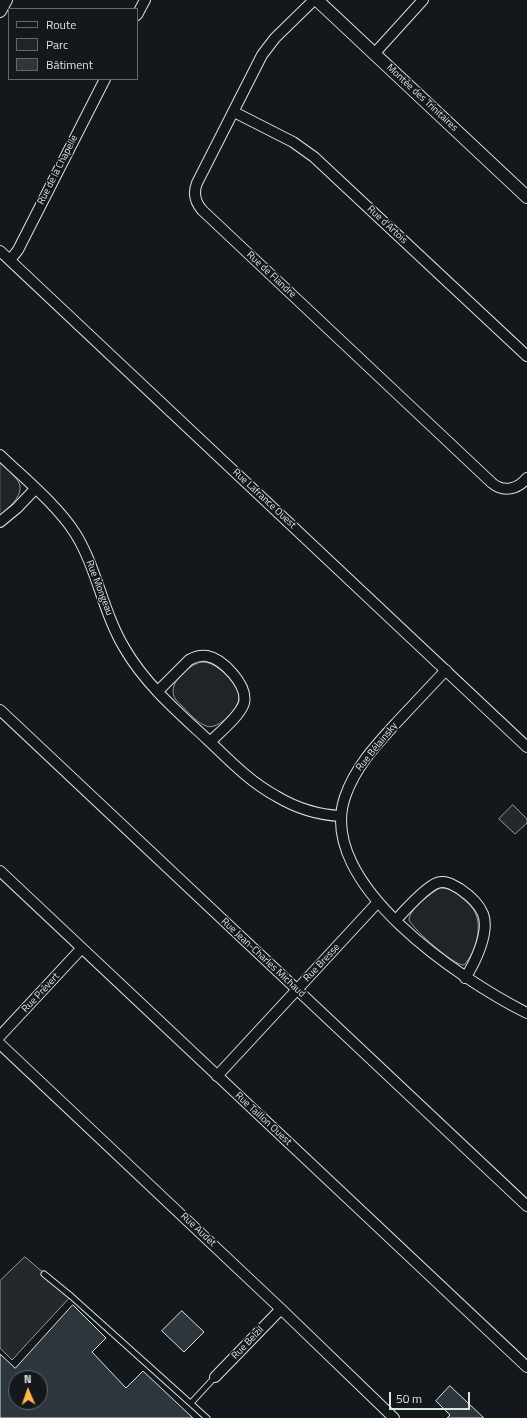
<!DOCTYPE html>
<html>
<head>
<meta charset="utf-8">
<style>
	body { margin:0 }
	#map { position:relative; width:527px; height:1418px; overflow:hidden; background:#14181c; font-family:"Titillium Web",sans-serif }
	canvas { display:block }
	.legend { position:absolute; left:8px; top:8px; width:130px; height:72px; box-sizing:border-box; background:#14181c; border:1px solid #626a69; margin:0; padding:5px 7px; list-style:none; font-size:12px; color:#d8e6dc }
	.legend li { display:flex; align-items:center; gap:8px; height:20px }
	.legend b { width:20px; border:1px solid #626a69 }
	.north { position:absolute; left:8px; top:1370px; width:40px; height:40px; box-sizing:border-box; background:#14181c; border:1px solid #626a69; border-radius:50%; rotate:358deg; font-size:11px; font-weight:700; line-height:16px; text-align:center; color:#d8e6dc }
	.north::after { content:''; display:block; margin:auto; width:14px; height:18px; background:#ffb74d; clip-path:polygon(50% 0,100% 100%,50% 72%,0 100%) }
	.scale { position:absolute; left:389px; top:1392px; width:81px; height:18px; box-sizing:border-box; border:2px solid #d8e6dc; border-top:0; padding-left:5px; font-size:12px; line-height:14px; white-space:nowrap; color:#d8e6dc; -webkit-text-stroke:3px #14181c; paint-order:stroke }
</style>
</head>
<body>
<div id="map">
<canvas width="527" height="1418"></canvas>
<ul class="legend">
<li><b style="height:5px;background:#14181c"></b>Route</li>
<li><b style="height:11px;background:#202428"></b>Parc</li>
<li><b style="height:11px;background:#2c363c"></b>Bâtiment</li>
</ul>
<div class="north">N</div>
<div class="scale">50 m</div>
</div>
<script>
const context = document.querySelector('canvas').getContext('2d');
context.lineJoin = 'round';
function fillPath(path, color) {
  context.fillStyle = color;
  context.fill(path, 'evenodd');
}
function stroke(path, color, width, dash) {
  context.strokeStyle = color;
  context.lineWidth = width;
  context.lineCap = dash ? 'butt' : 'round';
  context.setLineDash(dash || []);
  context.stroke(path);
}
function drawText(font, color, halo, rows, align = 'center') {
  context.font = font + ' "Titillium Web",sans-serif';
  context.lineWidth = 3;
  context.setLineDash([]);
  context.textBaseline = 'middle';
  context.strokeStyle = halo;
  context.fillStyle = color;
  for (const [text, x, y, turn = 0] of rows) {
    context.save();
    context.translate(x, y);
    context.rotate((+turn || 0) * Math.PI / 180);
    context.textAlign = isNaN(turn) ? turn : align;
    if (halo) context.strokeText(text, 0, 0);
    context.fillText(text, 0, 0);
    context.restore();
  }
}
const green = new Path2D(`
	M0,463c6,6 14,12 18,18 8,13 -9,27 -18,34z
	M201,662c9,0 14,3 21,9 8,7 16,15 17,25 1,12 -21,35 -33,30 -12,-5 -21,-18 -30,-26 -11,-15 11,-34 25,-38z
	M440,888c10,0 15,4 22,10 4,3 8,7 11,11 11,15 3,43 -9,56 -10,1 -50,-35 -55,-45 0,-11 22,-27 31,-32z`);
fillPath(green, '#202428');
stroke(green, '#939e99', 1);
const parking = new Path2D(`
	M513,805l14,14v4l-12,11 -16,-15z
	M25,1257l46,39 -59,64 -12,-12v-67z`);
fillPath(parking, '#24282b');
stroke(parking, '#939e99', 1);
const building = new Path2D(`
	M73,1305l33,33 -14,14 34,36 17,-17 50,47h-193v-64l15,14zM16,1378h24v24h-24z
	M182,1311l22,21 -20,20 -22,-21z
	M450,1386l34,32h-37l3,-3 -14,-14z`);
fillPath(building, '#2c363c');
stroke(building, '#d8e6dc', 1);
const service = new Path2D(`
	M44,1274l27,22 136,122
	M191,1403l24,-26`);
const minor = new Path2D(`
	M314,0l-39,38 -13,17 -65,128c-4,10 -2,19 5,27l290,273c12,10 26,6 35,-5
	M137,15l8,-15
	M374,54l49,-54
	M234,112l59,30 21,15 213,199
	M0,251l527,496
	M10,260l8,-10 87,-171
	M0,455c24,23 57,50 75,78 22,35 28,80 50,116 21,36 54,64 83,91 21,20 42,42 68,56 20,12 41,19 65,20
	M0,522l17,-14 18,-19
	M446,670c-16,17 -32,34 -48,51 -21,23 -43,46 -53,76 -30,87 118,184 182,216
	M158,691l31,-31c5,-3 11,-5 18,-4 16,3 41,29 37,47 -4,13 -24,29 -34,39
	M0,710l527,496
	M0,871l527,496
	M396,920c9,-10 30,-33 41,-37 9,-3 16,2 23,6 9,6 19,15 23,25 7,18 -8,49 -18,64
	M0,1036l81,-87
	M0,1044l281,265 113,109
	M217,1076l161,-174
	M215,1377l66,-68`);
const tertiary = new Path2D(`
	M317,0l210,197
	M0,11l6,-11`);
stroke(service, '#d8e6dc', 7);
stroke(minor, '#d8e6dc', 12);
stroke(tertiary, '#d8e6dc', 14);
stroke(service, '#14181c', 5);
stroke(minor, '#14181c', 10);
stroke(tertiary, '#14181c', 12);
drawText('10px', '#d8e6dc', '#14181c', [
	["Montée des Trinitaires",422,98,43],
	["Rue de la Chapelle",58,170,-63],
	["Rue d'Artois",387,225,43],
	["Rue de Flandre",271,275,43],
	["Rue Lafrance Ouest",264,499,43],
	["Rue Mongeau",99,588,69],
	["Rue Bélainsky",377,747,-51],
	["Rue Jean-Charles Michaud",263,958,43],
	["Rue Bresse",322,963,-47],
	["Rue Prévert",41,993,-47],
	["Rue Taillon Ouest",263,1119,43],
	["Rue Audet",198,1230,43],
	["Rue Belzil",248,1343,-46]
]);
</script>
</body>
</html>
